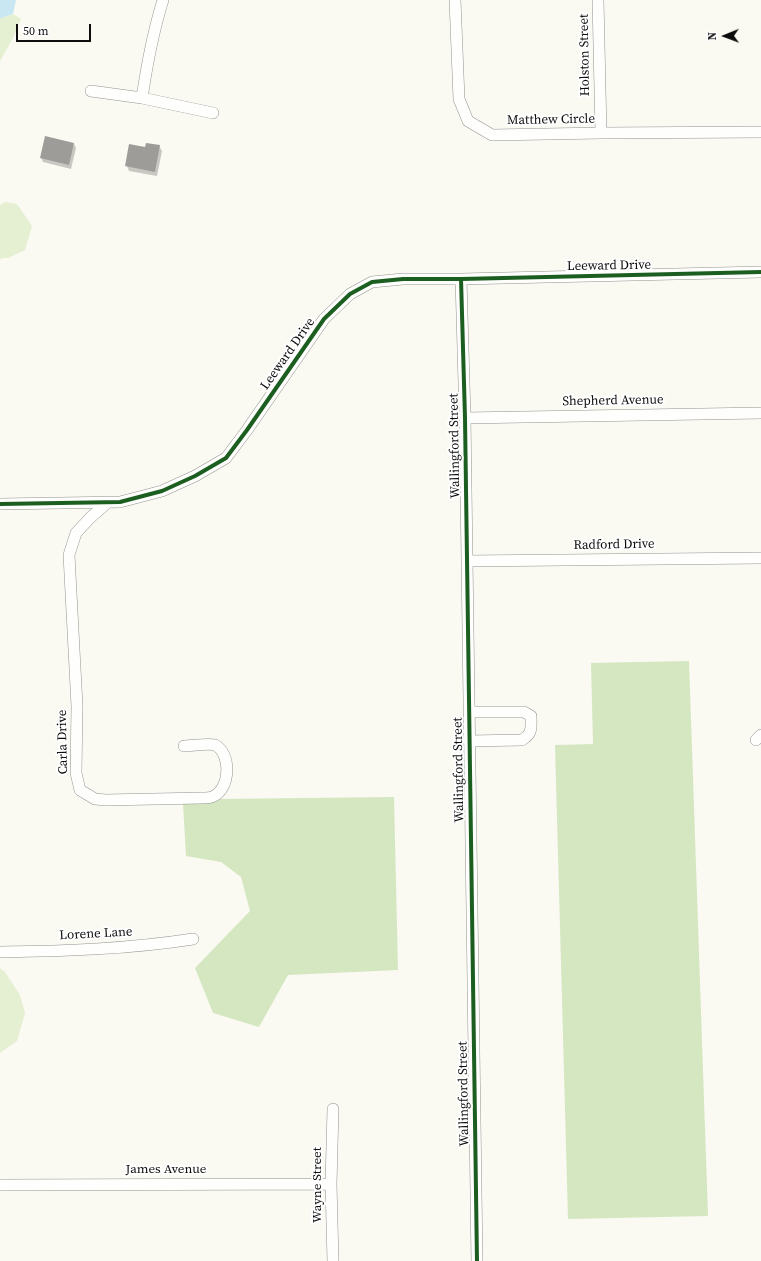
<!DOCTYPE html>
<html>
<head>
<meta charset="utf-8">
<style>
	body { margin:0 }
	#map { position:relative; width:761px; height:1261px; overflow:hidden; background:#faf9f2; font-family:"Source Serif 4",serif }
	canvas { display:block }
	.north { position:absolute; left:705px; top:16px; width:40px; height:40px; -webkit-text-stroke:3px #fff; paint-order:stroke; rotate:269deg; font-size:11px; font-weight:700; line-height:16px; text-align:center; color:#0d0d0d }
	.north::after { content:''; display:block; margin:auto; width:14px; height:18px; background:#0d0d0d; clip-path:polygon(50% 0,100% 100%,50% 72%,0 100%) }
	.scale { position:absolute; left:16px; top:24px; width:75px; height:18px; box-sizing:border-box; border:2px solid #0d0d0d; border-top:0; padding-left:5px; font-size:12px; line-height:14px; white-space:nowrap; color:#0d0d0d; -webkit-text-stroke:3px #fff; paint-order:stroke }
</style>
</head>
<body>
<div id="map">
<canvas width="761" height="1261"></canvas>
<div class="north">N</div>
<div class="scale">50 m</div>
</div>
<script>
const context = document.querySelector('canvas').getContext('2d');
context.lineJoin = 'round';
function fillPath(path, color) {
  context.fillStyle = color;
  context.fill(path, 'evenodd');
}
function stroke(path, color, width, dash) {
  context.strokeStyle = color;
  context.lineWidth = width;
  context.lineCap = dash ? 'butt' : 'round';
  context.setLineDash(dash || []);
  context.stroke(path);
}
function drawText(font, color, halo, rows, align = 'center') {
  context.font = font + ' "Source Serif 4",serif';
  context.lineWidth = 4;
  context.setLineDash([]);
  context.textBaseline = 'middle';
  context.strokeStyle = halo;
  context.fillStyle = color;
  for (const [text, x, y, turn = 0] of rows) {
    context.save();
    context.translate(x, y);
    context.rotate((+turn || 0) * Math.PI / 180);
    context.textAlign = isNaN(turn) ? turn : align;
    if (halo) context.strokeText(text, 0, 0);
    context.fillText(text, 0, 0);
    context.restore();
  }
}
fillPath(new Path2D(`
	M13,14l8,5 -8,19 -13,23v-41l1,-2z
	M5,202l12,2 15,22 -7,24 -17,8h-6l-2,2v-55z
	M0,968l5,4 15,23 5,18 -8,28 -17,12z`), '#e5f0d3');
fillPath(new Path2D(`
	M689,661l19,555 -140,3 -13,-474 38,-1 -2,-81z
	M394,797l4,173 -110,5 -29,52 -46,-14 -18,-45 55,-57 -9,-34 -20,-15 -35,-6 -3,-52c12,0 26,1 36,-5z`), '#d5e7c1');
fillPath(new Path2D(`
	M0,0h16l-3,14 -12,4 -1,2z`), '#c9e6f3');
fillPath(new Path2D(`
	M74,144l2,4 -5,21 -28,-7 -2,-4z
	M159,146l3,5 -5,25 -28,-5 -2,-5 19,-18z`), '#0003');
fillPath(new Path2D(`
	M45,136l29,7 -5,22 -29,-7z
	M146,143l14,2 -5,27 -30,-6 4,-22 16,3z`), '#9e9c98');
const minor = new Path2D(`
	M455,0l4,99 9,22 24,14 109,-2 160,-1
	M598,0l3,133
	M91,91l51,7 71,15
	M142,98c5,-34 11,-66 21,-98
	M461,279l4,139 12,843
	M465,418l296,-5
	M107,503l-16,14 -15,16 -7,22 8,151 -1,67 4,17 15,9 11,1 96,-2c4,0 9,0 12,-2 17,-9 17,-43 1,-51 -6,-2 -24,1 -31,1
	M0,504l120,-2 42,-11 33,-15 31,-18 21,-28 77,-111 26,-25 22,-12 31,-3h58l300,-7
	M467,561l294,-3
	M469,712h55l7,4c0,12 2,17 -9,24l-53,1
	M756,740l5,-5
	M0,952c65,-1 129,-3 193,-13
	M333,1109l-2,75 2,77
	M0,1185l331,-1`);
stroke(minor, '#949390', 12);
stroke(minor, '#fefefd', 11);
stroke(new Path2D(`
	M461,279l4,139 12,843
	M0,504l120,-2 42,-11 33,-15 31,-18 21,-28 77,-111 26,-25 22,-12 31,-3h58l300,-7`), '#1b5e20', 4);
drawText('13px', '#0d0d0d', '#fff', [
	["Holston Street",585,55,-91],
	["Matthew Circle",551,120,-1],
	["Leeward Drive",609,266,-1],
	["Leeward Drive",288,354,-55],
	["Shepherd Avenue",613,401,-1],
	["Wallingford Street",455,446,-91],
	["Radford Drive",614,545,-1],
	["Carla Drive",63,742,-91],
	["Wallingford Street",459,770,-91],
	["Lorene Lane",96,934,-3],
	["Wallingford Street",464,1094,-91],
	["James Avenue",166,1170],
	["Wayne Street",318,1185,-90]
]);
</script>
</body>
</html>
